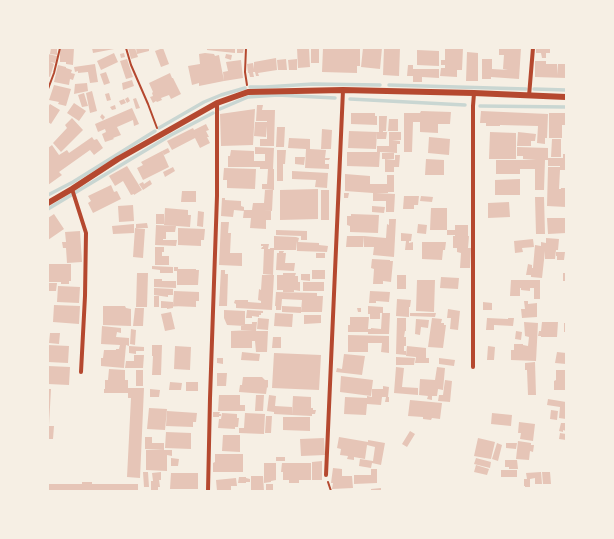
<!DOCTYPE html>
<html>
<head>
<meta charset="utf-8">
<style>
	body { margin:0 }
	#map { position:relative; width:614px; height:539px; overflow:hidden; background:#f6efe4; font-family:"Source Serif 4",serif }
	canvas { display:block }
	.frame { position:absolute; inset:0; border:49px solid #f6efe4; pointer-events:none }
</style>
</head>
<body>
<div id="map">
<canvas width="614" height="539"></canvas>
<div class="frame"></div>
</div>
<script>
const context = document.querySelector('canvas').getContext('2d');
context.lineJoin = 'round';
function stroke(path, color, width, dash) {
  context.strokeStyle = color;
  context.lineWidth = width;
  context.lineCap = dash ? 'butt' : 'round';
  context.setLineDash(dash || []);
  context.stroke(path);
}
function fillPath(path, color) {
  context.fillStyle = color;
  context.fill(path, 'evenodd');
}
stroke(new Path2D(`
	M389,85l137,4
	M250,87h15l48,-3 67,1
	M534,89l32,1
	M350,99l115,6
	M480,106l86,1
	M220,109l28,-12 30,-2 57,3
	M159,128l45,-26 17,-7 24,-7
	M48,195l25,-13 82,-51
	M48,209l123,-74 42,-22`), '#c9d6d2', 3.5);
fillPath(new Path2D(`
	M51,48h6v7l-7,-1z
	M60,48h14l-1,17 -7,-1v-2h-6z
	M92,48h22v1l-21,4z
	M128,48h7l3,9 -7,2z
	M136,48h13v3l-12,3z
	M163,48l6,16 -8,3 -6,-16z
	M207,48h28v5l-28,-3z
	M237,48h7l-1,5h-6z
	M297,48h12l1,19 -12,1z
	M311,48h8v15h-8z
	M323,48h37v18h-3v7l-35,-1z
	M363,48h19l-2,21 -19,-2z
	M384,48h16l-1,28 -16,-1z
	M445,48h18l-1,22h-5v7l-17,-1 1,-8h4v-3h-4v-5h4z
	M499,48h22l-2,31 -28,-2v2h-9v-20h10v10l16,1 -5,-1 1,-14h-5z
	M536,48h14v5h-4v5h-4l-1,-5h-5z
	M417,50l22,1v15l-22,-1z
	M467,52l11,1v28h-12z
	M114,53l4,9 -17,8 -4,-9z
	M124,53l1,4 -4,1 -1,-4z
	M205,53l9,1 1,2 4,-1 5,26 -25,5v-3l-7,2 -4,-19 12,-2 -1,-10z
	M48,54l9,2 -2,7 -5,-1 4,2 -4,13 -2,-1z
	M226,54l6,1 -1,5 -6,-2z
	M276,58l1,12 -19,3 1,3h-3l-1,-4h-2l1,5h-4l-1,-4h-1l-1,-9 6,-1 1,6v-7z
	M127,59l6,18 -7,2 -6,-18z
	M286,59l1,11h-9l-1,-10z
	M297,59v11h-8l-1,-10z
	M241,60l2,18 -19,3 -1,-9 5,-1 -2,-9z
	M535,61h11v3h11v11l1,-11h8v14l-31,-1z
	M95,64l3,18 -8,1 -2,-11 -10,1v-2l-3,1 -1,-5z
	M58,65l8,2v1l6,2 -1,3 4,1 -2,6 -3,-1 -1,6 -15,-3z
	M408,65h5v4h26v9l-17,-1v5h-9v-6h-6z
	M106,72l4,11 -6,2 -4,-11z
	M170,73l2,5h1l8,16 -10,5 -2,-4 -8,3 1,2 -5,2 -1,-1 -3,2 -3,-6 3,-1 -1,-3 1,-1 -4,-9z
	M132,80l2,6 -11,4 -1,-7z
	M87,83l1,8 -14,3 1,-10z
	M54,85l17,4 -5,17 -8,-2 1,-2 -10,-2z
	M92,91l5,20 -7,2 -4,-20z
	M84,93l4,13 -6,1 -4,-12z
	M109,93l2,7 -4,1 -2,-7z
	M128,97l2,4 -3,2 -2,-4z
	M136,98l4,10 -4,1 -3,-10z
	M124,99l2,4 -5,2 -2,-4z
	M74,103l12,8 -7,10 -12,-8z
	M50,104l10,6 -9,14 -3,-2v-15z
	M115,105l1,4 -4,1 -2,-3z
	M257,105h6l-1,5h13l-1,36h-14v-7h7v-13l-1,11 -12,-1 1,-14h12v-1h-11z
	M132,108l7,16 -5,2 -1,-6 -16,7 4,8 -8,3 1,1 -9,3 -3,-8 4,-2 -1,-3 -7,3 -3,-8z
	M255,109l-2,36 -32,1 -1,-32z
	M421,111l30,1 -1,12h-12v9l-18,-1v-10h-7l-1,30h-8v-39h16z
	M481,111l67,3 -1,24h-2v6l-8,-1 1,-17 -38,-1v1h-14v-3h-6z
	M351,113h24v3h2v9l-26,-1z
	M549,113h17v12h-4v13h-13z
	M102,114l3,3 -2,3 -3,-3z
	M379,116h8l-1,15h-3v1h4l-1,7h-9v-7h2z
	M72,118l11,12 -22,22 -8,-9 14,-15 -2,-3z
	M389,119h9v12h-10z
	M206,124l3,6 -3,1 3,6h-2l3,6 -10,5 -5,-10 -23,12 -5,-9 26,-13 1,2z
	M277,127h8l-1,20h-8z
	M322,129l10,1 -1,19h-10z
	M349,131l28,1 -1,17 -28,-1z
	M389,132h12v8h-9l8,1v3h-3v9l-17,-1 -1,15 -32,-1v-14h30v-6h12z
	M490,132l26,1v26h-27z
	M518,132l18,2 -1,7h-4v5h-14z
	M92,137l2,3 3,-1 6,9 -9,7 -4,-5 -31,22 3,3 -14,10v-37l4,-3 7,10 8,-5 2,3z
	M429,137l21,2 -1,16 -21,-2z
	M289,138l21,1v10l16,1 -1,8h5l-1,2h-4v4h4v5l-24,-1 1,-19 -18,-1z
	M552,139h9v18h-10z
	M255,147l19,1 -1,21h1v21l-12,-1v-5h5l1,-15h-8v-2h-32v-11h2l1,-6 23,1v10h11v-7h-10z
	M517,147l31,1v10h15v-4h3v16h-6l-1,19h2v-1h5v19l-19,-1 1,-39h12v-1h-12v-6h-3l-1,30h-9v-21h-15v5h-24v-14h40l-13,-1v-3h-6z
	M168,148l2,4 -6,3 -2,-4z
	M277,150h9l-1,14h-2v17h-6z
	M162,151l7,16 -26,13 -6,-12 6,-3 -2,-3z
	M382,153h12v6h-12z
	M395,155h5l-1,12h-5v5h-9v-13l10,1z
	M295,157h10l-1,8 -9,-1z
	M426,159l18,1v15h-19z
	M127,166l15,24 -8,5v-1l-3,1 -8,-14 -8,5 -6,-10z
	M173,167l2,4 -10,6 -2,-5z
	M224,168l32,1 -1,20 -28,-1v-8h-4z
	M292,171l36,2 -1,15 -12,-1 1,-7 -24,-1z
	M345,174l25,2v8h17v-9h7v17h-6v1h-12l19,1 -1,18h-8v-11h-13v-8l-28,-2z
	M520,179v16h-25v-15z
	M150,180l2,4 -9,6 -4,-6 4,-2 1,2z
	M111,185l3,7 3,-1 4,8 -28,14 -5,-10 3,-2 -3,-5z
	M318,189v30l-38,1v-30z
	M265,190h8l-1,21 -9,-1 8,1v9h-5v9l-16,-1 1,-10h-8l1,-8h8l1,-7h11z
	M321,190h8v30h-8z
	M182,191h14v11h-15z
	M344,193h5l-1,5h-4z
	M404,196h15l-1,9h-4v4h-11z
	M421,196l12,1 -1,5 -12,-1z
	M535,197h9l1,37h-9z
	M222,198h3v2l16,1v5l3,1v4l-10,-1 -1,7 -12,-1z
	M509,202l1,15 -22,1v-15z
	M133,205l1,16 -15,1 -1,-16z
	M372,206l13,1 -1,6 -12,-1z
	M165,208l23,2v5h3l-1,12 -26,-2z
	M431,208h16v22h-17z
	M198,211l6,1 -1,15 -6,-1z
	M54,214l10,15 -16,11v-22z
	M156,214h8v10h-8z
	M351,214l28,1 -1,18 -28,-1v-6l-3,-1v-9h4z
	M547,218h19v15l-18,1z
	M389,219h7l-2,38 -21,-2 1,-8h-10v-11l22,2 1,-14 2,1z
	M221,222h8l-1,11h3l-1,20h12v13l-23,-1z
	M147,223l1,5h-12v-4z
	M134,224v9l-21,1 -1,-8z
	M418,224l9,1 -1,9 -9,-1z
	M156,225l20,1 -1,6h-9v7h-3v1h14l-1,6 -21,-1z
	M455,225h13v11h-10h11l-1,12h3l-1,20h-10l1,-15 -4,-1v-4h-4v-12h2v-1h-8v-5h8z
	M135,228l10,1 -2,29 -10,-1z
	M178,228l27,1 -1,11h-3v6l-23,-1z
	M276,230l31,1v9h-6v-4l-25,-1z
	M80,231l2,31 -15,1 -1,-15h-3l-1,-6h4l-1,-10z
	M401,233l11,1 -1,7h-2v2l4,-1v8h-8l1,-9h-5z
	M274,236l22,1 3,1 -1,4 21,1v2l9,1 -1,6 -30,-1 -1,-10v9h-22l-1,25 -10,-1 1,-25h-3l1,-2h1v-1h-2v-2h8l-1,5h2v-1h4z
	M347,236h17l-1,11h-17z
	M546,238l13,1 -1,11h-2l-1,9h-10v-8l-3,27 -11,-1v-2h-5l2,-11 4,1v3h1l2,-23 6,1v-4l5,1z
	M533,239l1,8 -12,1 1,4 -8,1 -1,-12z
	M422,242h24l-1,8h-2l-1,10 -20,-1z
	M155,247h9v5h-2v4h7v9h-14z
	M279,251h5l-1,2h3l-1,10h10l-1,8 -18,-1 1,-17h2z
	M556,252h9l-1,8h-7v-4h-1z
	M316,253h9v5h-9z
	M372,259l18,1v1h3l-2,21 -8,-1v3h-10l1,-15 -3,-1z
	M48,264h23v17h-2v3h-8v-2h-13z
	M152,266l21,1v6h-13v-3l-8,-1z
	M174,267h4v2h18v1h3l-1,15h-21v-14h-3z
	M221,270h4v4h3l-1,32h-8z
	M312,270h13v9h-13z
	M137,273h11l-1,34h-11z
	M283,273h13l-1,3h3v6h2v9l-6,-1v2h-11v-2h-6v-15h6z
	M563,273h3v8h-3z
	M301,274h9v7l-9,-1z
	M262,275h12l-2,35 -36,-2v-4l-2,-1 1,-3h13v2l13,1v-2l-3,-1 1,-11 2,1z
	M397,275h9v14h-9z
	M441,277l18,1 -1,11 -18,-1z
	M154,279h8v2h14v7l-22,-1z
	M417,280h18l-1,32 -18,-1z
	M511,280h29v19h-6v-11h-4v3l-9,-1v-2h-1v8h-10z
	M303,282h21v9h-21z
	M48,283h9l-1,8h-8z
	M58,286l22,1 -1,16 -22,-1z
	M154,288l19,1v6h-5v2l-14,-2z
	M174,291l25,1v9h-3v6l-23,-1z
	M370,291l20,1 -1,10 -13,-1v2h-7z
	M276,292l41,1v3h6l-1,16h-21l1,-12 -20,-1 -1,11h-5v-4h-1z
	M154,296h5v11h-5z
	M397,299l14,1 -1,7h-1v10l-13,-1z
	M161,301l12,1v6l-6,1v-1h-6z
	M524,301h4v3l9,-1v14l-15,1 -1,-9h4z
	M483,302l9,1v7h-9z
	M54,305l26,1 -1,18 -26,-2z
	M103,306h22l1,2 5,1v17l-28,-1z
	M282,306l19,1v6l-19,-1z
	M368,306l15,1v6h-5h2v6h-10v-5h-2z
	M135,308h9l-1,18h-10z
	M357,308h4v4h-3z
	M448,309l12,2 -2,19 -8,-1 1,-11h-4z
	M224,310l21,1v13h7v-2h5l-1,9h12l-1,21h-11l-1,-11h-3v7h-21v-17l22,-1h-12v-4h4l-18,-1 -3,-7z
	M247,310l16,1v2h-2v2h-2v2l-7,-1v2h-6z
	M171,312l4,17 -10,2 -4,-17z
	M275,313l18,1 -1,13 -18,-1z
	M382,313h8l-1,21h-21v-2h-20v-7h2v-8h19l-1,12h3v-1l10,1z
	M410,313h26l-1,4 -25,-1z
	M304,315h17v8l-17,1z
	M258,318l11,1 -1,11 -11,-1z
	M397,318h9v13h-1l-1,6h2v9h-2v5h2v4l-10,-1z
	M432,318l10,1 -1,4h3v2h2l-3,23 -15,-1z
	M487,318l21,1v-1h6l-1,8 -19,-1v5h-8z
	M416,319l13,1 -1,8 -7,-1 -1,8 -5,-1z
	M524,322l14,1 -2,38 -25,-1v-10h3v-6h9v1l5,1 1,-9 -4,-1z
	M542,322h16l-1,15h-16v-1h-3l1,-5h2z
	M564,323h2v9h-2z
	M102,326l19,2v5l-4,-1 -1,5 13,1v8l-3,-1 -2,23 -23,-2v-8h2l1,-8h12v-1h3l1,-4 -19,-1z
	M131,329l5,1 -1,15 -5,-1z
	M516,331l6,1 -1,8 -6,-1z
	M50,333h10l-1,11 -10,-1z
	M348,335l41,1v17l-8,-1 1,-9h-14v9h-20z
	M273,337h8v11h-9z
	M48,345l21,1 -1,17 -20,-1z
	M152,345h10l-1,30h-9l1,-19h-1z
	M129,346l15,1v4h-8v3l-7,-1z
	M175,346l16,1 -1,23 -16,-1z
	M407,346l19,2v10h3v5h-14l1,-6 -10,-1z
	M488,346l7,1 -1,13h-7z
	M242,352l18,2 -1,7 -18,-1z
	M557,352l9,1v11l-11,-1z
	M274,353l47,2 -2,35 -47,-2z
	M344,354l21,2 -3,19 -26,-3 1,-4 5,1z
	M134,355h10l-1,13h-18l1,-7h8z
	M396,357l19,1 -1,7h-18z
	M217,358h6v6l-6,-1z
	M439,358l16,2 -1,6 -15,-2z
	M535,362l1,33h-8l-1,-25h-2v-7z
	M48,366l22,1 -1,18 -21,-1z
	M396,367l8,1 -2,19 16,1v7l-24,-2z
	M437,367l8,1 -2,22 -5,-1 -1,7h-5v4l-5,-1 1,-3 -9,-1 1,-16 15,1z
	M109,369l16,1v10h3v8h16l-4,90 -13,-1 4,-79h-3v-5h-24v-4h1v-9h3z
	M136,370h7v16h-7z
	M556,370h10l-1,20h-11v-9l2,-1z
	M217,373h10l-1,13h-9z
	M341,376l32,4 -2,16 -31,-4z
	M243,377h19l3,3h3v8l-1,-1 -1,7 -27,-2 1,-7h2z
	M445,380l7,1 -2,21 -12,-1 1,-6h4z
	M170,382l12,1 -1,7h-12z
	M186,382h12v9h-12z
	M383,386l6,1 -1,10h1v5h-4l1,-5h-4l-1,8 -14,-1 -1,11 -22,-1 1,-17 22,1v-2l5,1v-8h11z
	M48,389h3l-2,36h-1z
	M150,389l10,1 -1,7h-9z
	M219,395h21v10h5v6h-27z
	M256,395h8l-1,16h-8z
	M269,395l7,1 -1,10 17,1v8l-18,-1v-7v5l-7,-1z
	M293,396l18,1v11h2v2h3l-1,4h-3v2l-20,-1z
	M548,399l18,3v17l-7,-1 1,-11 -13,-2z
	M410,400l32,3 -2,16 -8,-1 -1,2 -8,-1v-2l-15,-1z
	M149,408l18,1 -2,21 -18,-1z
	M551,410l7,1 -1,9 -7,-1z
	M167,411l30,2 -1,9h-3v5l-27,-1z
	M213,412h7l-1,2h2v2h-2v1h-6z
	M222,413l15,1v4h2l-1,9h-3v2l-17,-1 1,-9h2z
	M245,413l20,1 -1,20 -25,-1v-5h5z
	M492,413l20,2 -1,11 -20,-2z
	M266,416h6l-1,17h-6z
	M283,417h27v14l-27,-1z
	M519,422l16,2 -2,17 -13,-2 1,-6h-3z
	M561,423h5v8l-3,-1v2l-4,-1z
	M48,426h6l-1,13h-5z
	M410,431l5,3 -8,13 -5,-3z
	M166,432l25,1v16l-26,-1z
	M560,433l6,1v6l-7,-1z
	M223,435h17v17l-18,-1z
	M145,437h7v6h12v7l-19,-1z
	M339,437l29,5v-2l17,3 -4,22 -9,-2 -1,5 -12,-2 1,-7 13,2 2,-14 -8,-2 -2,14 -11,-2v3l-7,-1 1,-3 -8,-1 1,-6 -4,-1z
	M324,438l1,17 -24,1 -1,-17z
	M478,438l17,4 -4,17 -17,-3z
	M518,441l13,2v2h3l-1,7 -3,-1 -1,9 -13,-1z
	M497,443l5,2 -4,16 -6,-2z
	M506,443h11l-1,6 -10,-1z
	M146,450h26v6l-5,-1v16l-21,-1z
	M215,454h28v18h-30v-9l2,-1z
	M276,457h9v4h-9z
	M171,458l8,1 -1,7h-7z
	M476,458l15,4 -1,6 -16,-4z
	M505,460h12l1,9h-9v-2h-4z
	M322,461v19h-10v-18z
	M264,463h12v17l-5,1v1l-7,1z
	M282,463h29v17h-12v3h-10v-3h-6v-8h-2z
	M476,465l13,4 -2,6 -13,-3z
	M333,468l9,1v7h10l1,12 -21,1 1,-6h-2z
	M371,469h6v14l-23,1v-9h17z
	M501,470h16v7h-16z
	M143,472h5l1,15h-5z
	M161,472v8h-2l1,7h-2v4h-7v-10h2l-1,-8z
	M541,472l1,12h-7v-6l-5,1v8h-5v-1h-1v-7h3l-1,-6z
	M542,472h8l1,12h-8z
	M171,473h27v16h-28z
	M251,476h12l1,15h-13z
	M239,477h7v1l4,1v3h-4v1h-8z
	M236,478l1,8h-6v5h-14l-1,-11z
	M82,482h10v2h46v7h-90v-7h34z
	M266,484h7v7h-7z
	M381,488v3h-10v-2z`), '#e6c5b7');
stroke(new Path2D(`
	M126,48l5,17 17,39 9,24
	M246,48l-1,24 2,13
	M48,89l6,-16 6,-25
	M328,482l3,9`), '#b5482f', 2);
stroke(new Path2D(`
	M529,96l4,-48
	M72,189l14,44 -1,63 -4,76
	M473,367v-261l1,-13
	M326,475l17,-385
	M208,491l2,-93 7,-202v-93`), '#b5482f', 4);
stroke(new Path2D(`
	M48,203l24,-14 46,-30 99,-56 31,-11 95,-2 131,3 92,4`), '#b5482f', 6);
</script>
</body>
</html>
